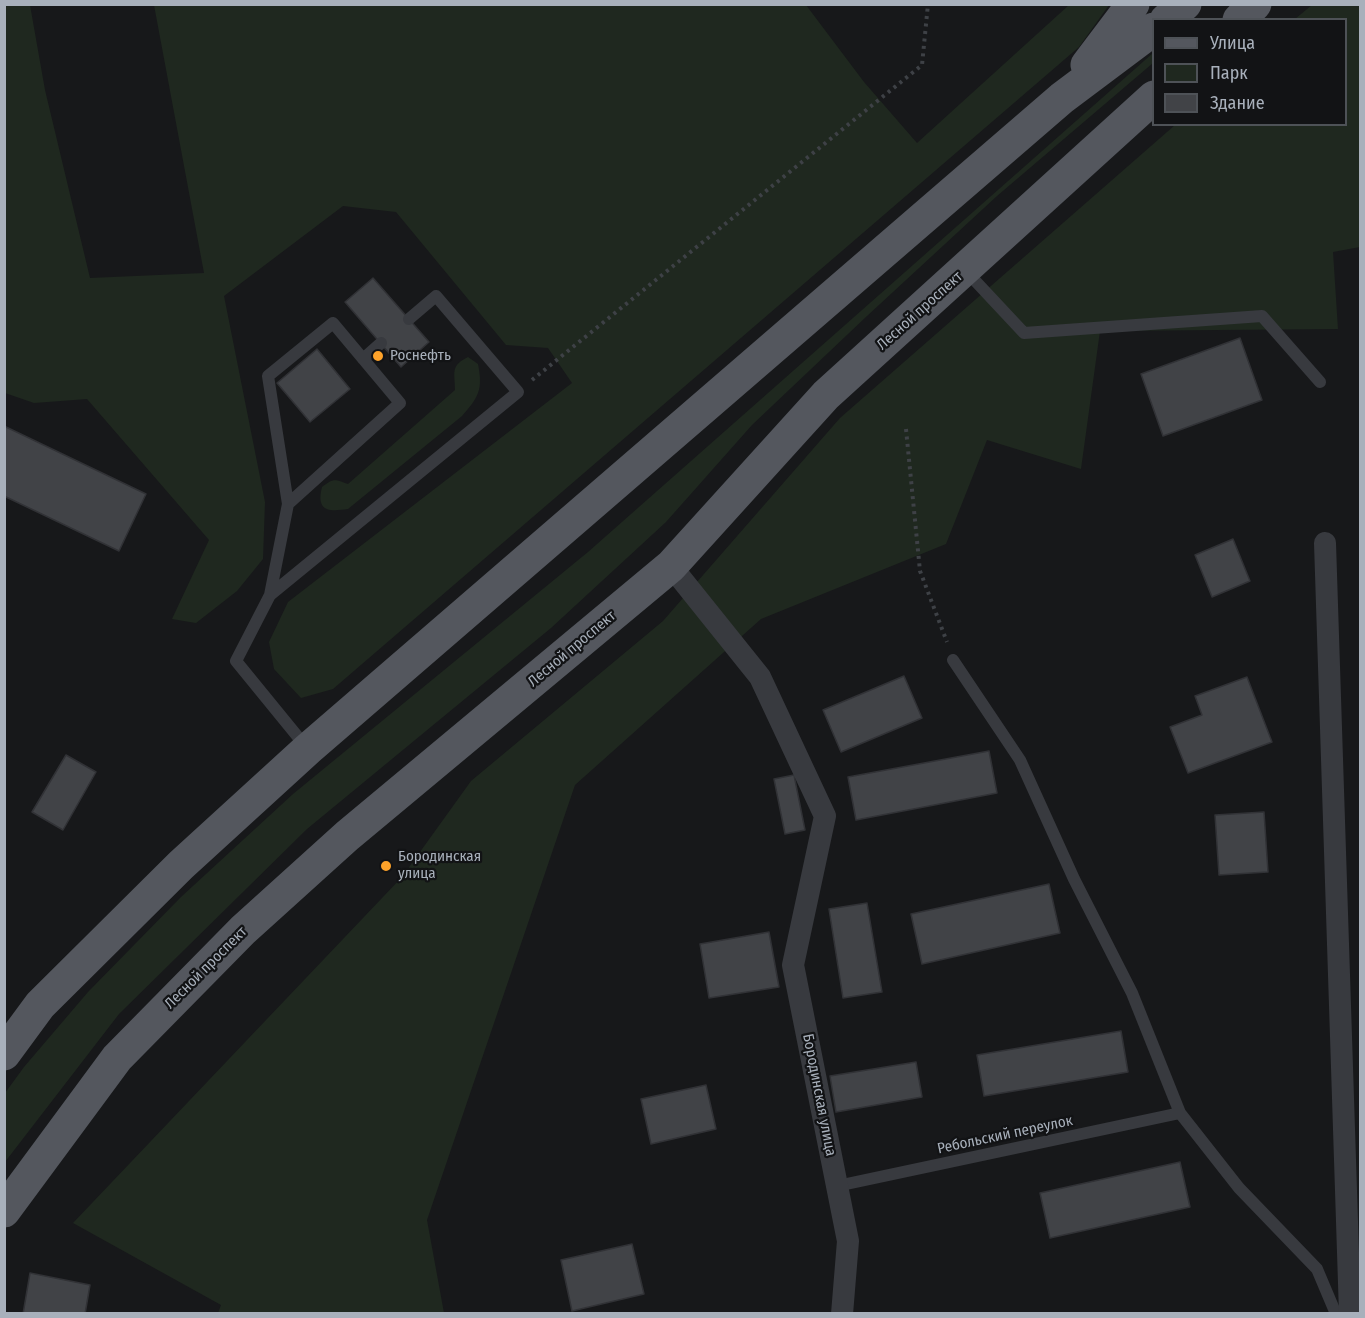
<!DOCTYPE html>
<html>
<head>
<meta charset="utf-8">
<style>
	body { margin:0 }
	#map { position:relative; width:1365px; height:1318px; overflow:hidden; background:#17181a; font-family:"Fira Sans Condensed",sans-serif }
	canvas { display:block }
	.frame { position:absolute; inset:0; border:6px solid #a8b0bb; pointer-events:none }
	.legend { position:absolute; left:1152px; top:18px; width:195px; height:108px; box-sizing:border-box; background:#121315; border:2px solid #4e5257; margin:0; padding:8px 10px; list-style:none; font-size:18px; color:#a8b0bb }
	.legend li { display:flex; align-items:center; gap:12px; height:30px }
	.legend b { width:30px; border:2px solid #4e5257 }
</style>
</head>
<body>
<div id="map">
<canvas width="1365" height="1318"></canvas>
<div class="frame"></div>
<ul class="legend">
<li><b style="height:8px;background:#54575e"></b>Улица</li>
<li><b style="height:16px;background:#1f281f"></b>Парк</li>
<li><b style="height:16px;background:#414347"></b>Здание</li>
</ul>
</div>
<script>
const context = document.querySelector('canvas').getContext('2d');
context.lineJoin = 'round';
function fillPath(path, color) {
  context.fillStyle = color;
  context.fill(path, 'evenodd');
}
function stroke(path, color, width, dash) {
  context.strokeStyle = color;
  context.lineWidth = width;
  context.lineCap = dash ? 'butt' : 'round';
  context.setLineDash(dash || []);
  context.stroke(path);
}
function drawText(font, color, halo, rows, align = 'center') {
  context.font = font + ' "Fira Sans Condensed",sans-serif';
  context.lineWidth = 4.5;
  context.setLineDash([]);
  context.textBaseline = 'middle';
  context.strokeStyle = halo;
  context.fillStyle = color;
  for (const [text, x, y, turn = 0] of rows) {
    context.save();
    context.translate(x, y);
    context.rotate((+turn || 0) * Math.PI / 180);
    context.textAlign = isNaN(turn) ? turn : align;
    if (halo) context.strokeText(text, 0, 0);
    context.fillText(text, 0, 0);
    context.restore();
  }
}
fillPath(new Path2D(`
	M5,4l25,1 15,85 45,188 114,-5 -50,-268h652l58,77 53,61 152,-138h40l-30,42 -746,642 -32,9 -27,-29 -5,-27 19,-40 284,-219 -24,-35 -42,-3 -110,-133 -53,-6 -119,90 41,206 -2,57 -26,32 -41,32 -24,-4 37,-79 -122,-141 -53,4 -29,-10z
	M1312,5h48v242l-27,5 5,77 -238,2 -19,138 -94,-29 -41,104 -185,75 -186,166 -148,435 17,93h-226l3,-8 -148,-82 329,-346 69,-96 192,-160 177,-203 335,-293 171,-1v-104l-51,-1z
	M1153,53v10l-156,133 -130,120 -115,109 -86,97 -115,106 -244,201 -188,185 -114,148v-69l19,-26 64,-75 93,-95 112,-103 295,-242z
	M468,357l10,7c5,25 1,33 -16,52l-114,93c-20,3 -32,2 -26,-22 12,-9 12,-8 26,-3l107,-94c0,-18 -5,-24 13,-33z`), '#1f281f');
const building = new Path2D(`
	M373,278l56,64 -28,25 -56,-65z
	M1240,338l22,62 -99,36 -22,-62z
	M317,349l33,40 -40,33 -33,-39z
	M4,426l142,68 -27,57 -115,-55z
	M1233,539l17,42 -38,16 -17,-42z
	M904,676l18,42 -81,34 -18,-42z
	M1247,677l25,65 -84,31 -18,-46 32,-12 -7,-19z
	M989,751l8,42 -141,27 -8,-43z
	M66,755l30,17 -33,58 -31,-18z
	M794,775l11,55 -20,4 -11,-55z
	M1264,812l4,60 -49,3 -4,-60z
	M1049,884l11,49 -138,31 -11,-50z
	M867,903l15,89 -39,6 -14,-89z
	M769,932l10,55 -70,11 -9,-54z
	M1121,1031l7,41 -144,24 -7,-41z
	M916,1062l6,35 -86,15 -6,-36z
	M706,1085l10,44 -65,15 -10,-45z
	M1180,1162l10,45 -140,31 -10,-45z
	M632,1244l12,50 -72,17 -11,-51z
	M30,1273l60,12 -5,29h-62z`);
fillPath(building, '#414347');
stroke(building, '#313236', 1.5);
stroke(new Path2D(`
	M532,380l390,-315 6,-61
	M906,429l14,142 27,71`), '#3e4146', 4, [3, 4.5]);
stroke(new Path2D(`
	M966,271l58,62 238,-17 58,66
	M363,359l18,-16
	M288,504l112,-101 -67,-80 -65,53 20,128 -18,91 -34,66 71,87
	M270,595l248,-203 -82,-96 -27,23
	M953,660l67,100 54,119 58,114 48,120 59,75 78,81 19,45
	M837,1186l343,-73`), '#383a3f', 12);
stroke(new Path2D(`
	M1325,543l25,771
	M671,566l89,111 65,139 -32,149 55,276 -6,73`), '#383a3f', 22);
stroke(new Path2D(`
	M1166,20l19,-16
	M1239,20l16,-16
	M1087,65l46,-61
	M4,1054l36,-49 141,-140 127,-116 754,-651 92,-69
	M4,1211l113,-153 126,-128 104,-94 324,-270 155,-171 328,-298`), '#54575e', 33);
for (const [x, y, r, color] of [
	[378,356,6,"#ffa32a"],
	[386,866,6,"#ffa32a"]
]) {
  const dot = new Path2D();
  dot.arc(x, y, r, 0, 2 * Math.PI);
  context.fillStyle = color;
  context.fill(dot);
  stroke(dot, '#121315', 2);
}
drawText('15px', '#a8b0bb', '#121315', [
	["Лесной проспект",920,311,-42],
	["Лесной проспект",572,649,-40],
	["Лесной проспект",206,968,-45],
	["Бородинская улица",819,1095,79],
	["Ребольский переулок",1005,1135,-12]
]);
drawText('15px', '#a8b0bb', '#121315', [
	["Роснефть",390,356],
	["Бородинская",398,857],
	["улица",398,874]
], 'left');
</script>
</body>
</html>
